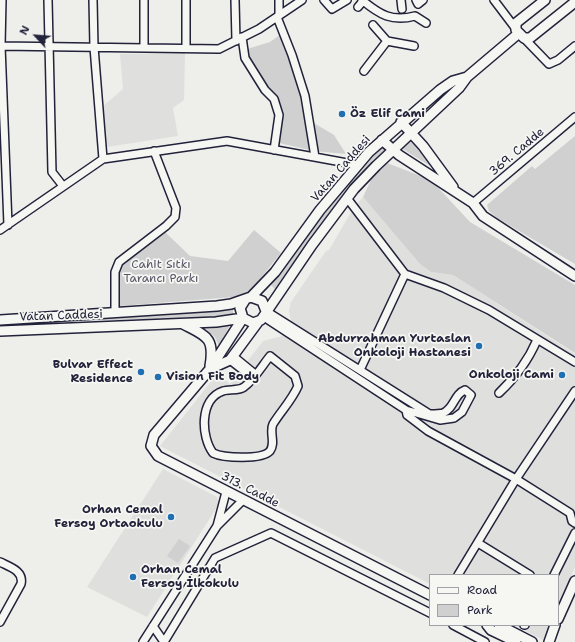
<!DOCTYPE html>
<html>
<head>
<meta charset="utf-8">
<style>
	body { margin:0 }
	#map { position:relative; width:575px; height:642px; overflow:hidden; background:#eeeeeb; font-family:"Shantell Sans",sans-serif }
	canvas { display:block }
	.legend { position:absolute; left:429px; top:574px; width:130px; height:52px; box-sizing:border-box; background:#f6f6f2; border:1px solid #a1a1a9; margin:0; padding:5px 7px; list-style:none; font-size:12px; color:#22223b }
	.legend li { display:flex; align-items:center; gap:8px; height:20px }
	.legend b { width:20px; border:1px solid #a1a1a9 }
	.north { position:absolute; left:16px; top:16px; width:40px; height:40px; -webkit-text-stroke:3px #f6f6f2; paint-order:stroke; rotate:296deg; font-size:11px; font-weight:700; line-height:16px; text-align:center; color:#22223b }
	.north::after { content:''; display:block; margin:auto; width:14px; height:18px; background:#22223b; clip-path:polygon(50% 0,100% 100%,50% 72%,0 100%) }
</style>
</head>
<body>
<div id="map">
<canvas width="575" height="642"></canvas>
<ul class="legend">
<li><b style="height:5px;background:#f6f6f2"></b>Road</li>
<li><b style="height:11px;background:#d0d0d1"></b>Park</li>
</ul>
<div class="north">N</div>
</div>
<script>
const context = document.querySelector('canvas').getContext('2d');
context.lineJoin = 'round';
function fillPath(path, color) {
  context.fillStyle = color;
  context.fill(path, 'evenodd');
}
function stroke(path, color, width, dash) {
  context.strokeStyle = color;
  context.lineWidth = width;
  context.lineCap = dash ? 'butt' : 'round';
  context.setLineDash(dash || []);
  context.stroke(path);
}
function drawText(font, color, halo, rows, align = 'center') {
  context.font = font + ' "Shantell Sans",sans-serif';
  context.lineWidth = 3.5;
  context.setLineDash([]);
  context.textBaseline = 'middle';
  context.strokeStyle = halo;
  context.fillStyle = color;
  for (const [text, x, y, turn = 0] of rows) {
    context.save();
    context.translate(x, y);
    context.rotate((+turn || 0) * Math.PI / 180);
    context.textAlign = isNaN(turn) ? turn : align;
    if (halo) context.strokeText(text, 0, 0);
    context.fillText(text, 0, 0);
    context.restore();
  }
}
fillPath(new Path2D(`
	M185,53l-1,47 -11,8 5,28 -71,11 -5,-40 21,-18 -3,-35z
	M363,197l57,67 11,8 22,3 122,79v213l-17,39v-31h-128v9l-270,-138 57,-72 13,10 33,-43 19,-5 9,-15 -2,-10 2,-9 35,-51 3,-1 25,-43z
	M163,469l54,28 2,7 -72,113 -60,-30z
	M514,625h36l-7,15z`), '#dfdfde');
fillPath(new Path2D(`
	M281,34l12,33 14,52 27,16 12,19 -32,-3 -35,-8 3,-26 -6,-20 -9,-11 -19,-28 -1,-9 23,-7z
	M575,136v128l-78,-46 -8,-7 -2,-6 45,-39 3,3z
	M409,140l27,28 -1,1 -34,-21z
	M382,145l6,5 -23,20 -12,14 -76,107 -6,-6 64,-86z
	M387,163l44,17 39,42 105,63v68l-122,-78 -22,-3 -11,-8 -57,-67 8,-17z
	M254,230l27,23 -30,37 -17,7 -114,9 -1,-34 4,-10 42,-30 25,24 38,5z
	M233,308v8l-151,5 -82,5 79,-7 133,-8z
	M193,326h36v1l-10,19 -4,-9 -5,-4z
	M179,539l11,7 -12,17 -11,-7z`), '#d0d0d1');
const minor = new Path2D(`
	M2,0l-1,46 7,179
	M48,0l4,172 11,14
	M93,0l1,47 9,112
	M144,0v47
	M186,0v48
	M235,0l1,41
	M279,0v15
	M324,0l8,9 15,-9
	M362,0c18,15 30,22 53,16l11,7
	M401,0l1,9
	M416,0l2,4 5,-4
	M494,0l25,33 30,31 9,-4 17,-14
	M358,7l5,-6
	M277,17l15,38 13,41 10,61
	M373,25l14,16 27,5
	M242,37l3,21 20,32 9,9 5,16 -5,35
	M0,46l219,3 40,-20 43,-29
	M364,71l23,-30
	M347,198l58,76 39,14 45,22 86,52
	M473,203l102,-86
	M0,230l103,-71 124,-18 131,24
	M266,311l165,104
	M115,312v-40l4,-10 47,-36 9,-9 1,-9 -22,-57
	M264,317l142,93 34,10 14,-2 8,-6 9,-17 -6,-5c-11,4 -11,19 -22,23 -3,1 -9,1 -13,1
	M233,356l22,18
	M270,356l25,20 3,10c-6,14 -17,25 -25,38 -4,8 3,19 -3,27 -8,9 -47,7 -57,2 -12,-16 -14,-54 10,-62 6,-2 16,0 21,-4 10,-7 18,-21 26,-31z
	M230,360l22,17
	M360,370l45,-96
	M499,393c17,-16 29,-32 38,-53
	M406,410l1,5 21,16 88,48 54,34 2,8 3,2
	M217,526l9,-34
	M478,543l52,32
	M0,562c10,5 24,9 21,22l-21,38
	M458,575l58,-96 59,-88
	M554,575l21,-42
	M453,625l32,17
	M524,625h1
	M153,626l11,16
	M143,642l74,-116 26,-26
	M164,642l51,-84 56,-25 159,80`);
const major = new Path2D(`
	M545,0l-29,23v7l8,8h6l45,-36
	M401,122l22,24 30,41
	M382,140l17,15 74,48 10,13 92,60
	M251,297l11,4 4,10
	M245,300l-5,8 3,10 10,5 8,-3 51,-75 42,-56 22,-23 83,-78 8,-11 52,-44
	M243,318l-33,51 -56,66 -3,11 7,10 272,139
	M0,320l217,-14 14,-2 20,-7 24,-25 45,-62 49,-58 71,-62 13,-9 14,-4
	M183,324c23,12 32,13 27,42
	M0,331l216,-9 27,-4
	M210,369l20,-9 28,-38
	M558,619l17,-38
	M487,625l4,5 25,12
	M499,625l33,17
	M549,642l6,-17`);
stroke(minor, '#22223b', 10);
stroke(major, '#22223b', 12);
stroke(minor, '#f6f6f2', 7);
stroke(major, '#f6f6f2', 9);
for (const [x, y, r, color] of [
	[342,114,4,"#1f6fb2"],
	[479,346,4,"#1f6fb2"],
	[141,372,4,"#1f6fb2"],
	[562,375,4,"#1f6fb2"],
	[158,377,4,"#1f6fb2"],
	[171,517,4,"#1f6fb2"],
	[133,577,4,"#1f6fb2"]
]) {
  const dot = new Path2D();
  dot.arc(x, y, r, 0, 2 * Math.PI);
  context.fillStyle = color;
  context.fill(dot);
  stroke(dot, '#f6f6f2', 1.5);
}
drawText('bold 12px', '#22223b', '#f6f6f2', [
	["Öz Elif Cami",350,114,"left"],
	["Abdurrahman Yurtaslan",471,339],
	["Onkoloji Hastanesi",471,353],
	["Bulvar Effect",133,365],
	["Residence",133,379],
	["Onkoloji Cami",554,375],
	["Vision Fit Body",166,377,"left"],
	["Orhan Cemal",163,510],
	["Fersoy Ortaokulu",163,524],
	["Orhan Cemal",141,570,"left"],
	["Fersoy İlkokulu",141,584,"left"]
], 'right');
drawText('12px', '#22223b', '#f6f6f2', [
	["369. Cadde",517,152,-40],
	["Vatan Caddesi",341,169,-49],
	["Vatan Caddesi",61,316,-2],
	["313. Cadde",250,490,27]
]);
drawText('12px', '#565668', '#f6f6f2', [
	["Cahit Sıtkı",161,265],
	["Tarancı Parkı",161,279]
]);
</script>
</body>
</html>
